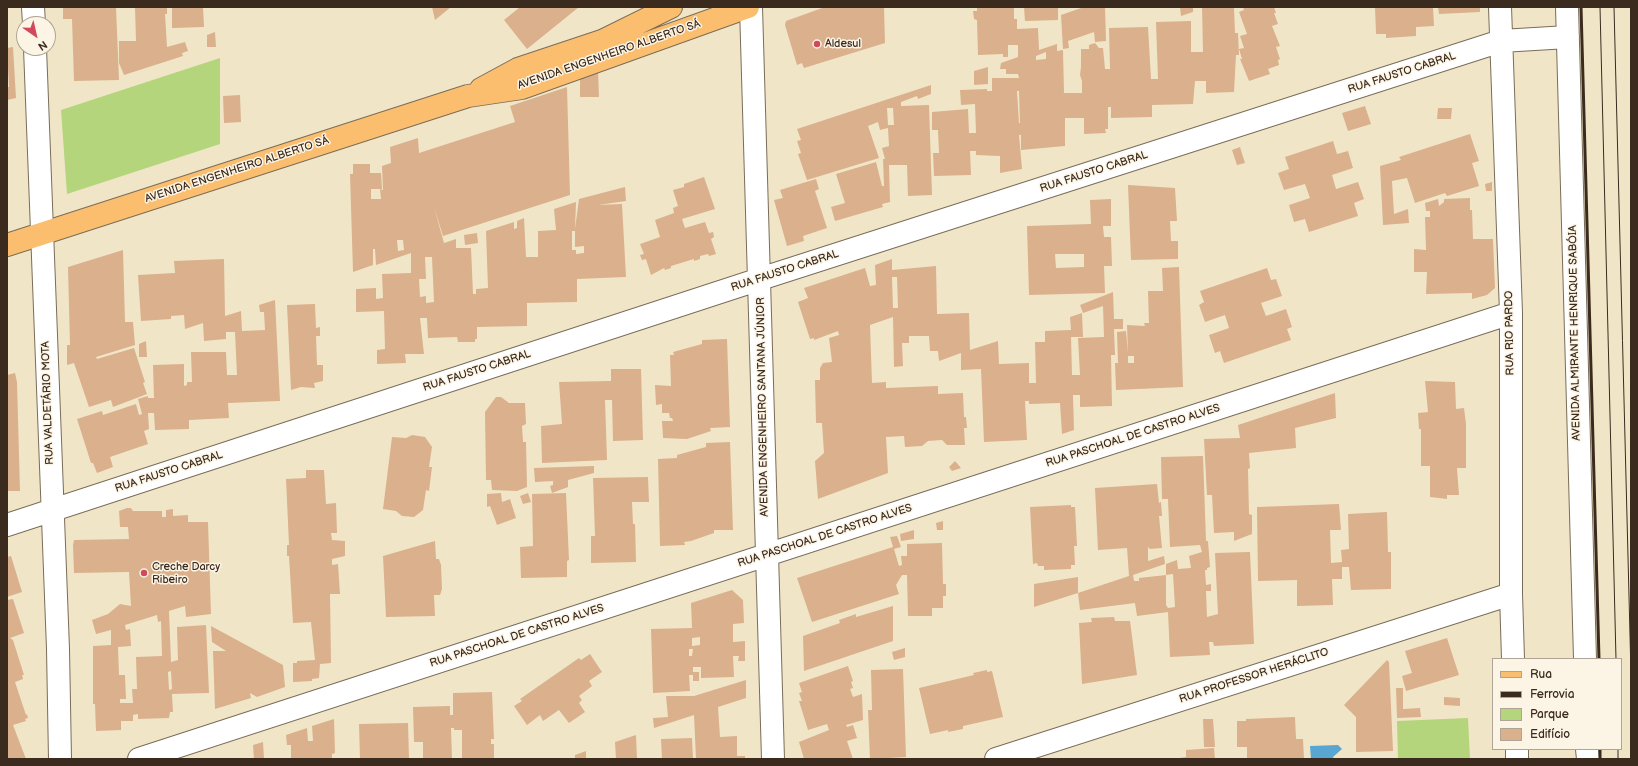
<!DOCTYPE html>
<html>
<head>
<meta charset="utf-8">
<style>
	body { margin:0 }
	#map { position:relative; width:1638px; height:766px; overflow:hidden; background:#f0e6c7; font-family:"Balsamiq Sans",sans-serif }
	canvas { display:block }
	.frame { position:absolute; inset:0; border:8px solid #3b2a1e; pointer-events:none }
	.legend { position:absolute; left:1492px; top:658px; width:130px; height:92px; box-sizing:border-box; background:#fcf5e5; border:1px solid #afa495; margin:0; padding:5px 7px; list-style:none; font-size:12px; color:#3b2a1e }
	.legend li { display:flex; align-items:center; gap:8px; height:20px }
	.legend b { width:20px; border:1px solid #afa495 }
	.north { position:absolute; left:16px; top:16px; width:40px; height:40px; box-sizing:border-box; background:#fcf5e5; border:1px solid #afa495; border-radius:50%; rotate:146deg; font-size:11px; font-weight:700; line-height:16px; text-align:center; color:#3b2a1e }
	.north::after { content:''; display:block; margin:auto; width:14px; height:18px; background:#d1495b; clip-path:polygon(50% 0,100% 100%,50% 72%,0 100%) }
</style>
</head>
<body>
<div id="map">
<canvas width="1638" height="766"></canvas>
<div class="frame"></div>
<ul class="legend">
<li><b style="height:5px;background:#fbbe6e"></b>Rua</li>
<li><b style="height:5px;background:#3b2a1e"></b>Ferrovia</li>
<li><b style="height:11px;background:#b4d57c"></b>Parque</li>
<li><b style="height:11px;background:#dab08d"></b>Edifício</li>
</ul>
<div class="north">N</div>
</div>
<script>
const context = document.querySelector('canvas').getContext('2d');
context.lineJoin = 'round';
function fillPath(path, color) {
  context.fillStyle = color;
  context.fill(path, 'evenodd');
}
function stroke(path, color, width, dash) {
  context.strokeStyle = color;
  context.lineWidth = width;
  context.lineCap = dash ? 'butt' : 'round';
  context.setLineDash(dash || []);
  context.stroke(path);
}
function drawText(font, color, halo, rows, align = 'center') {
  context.font = font + ' "Balsamiq Sans",sans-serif';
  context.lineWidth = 3;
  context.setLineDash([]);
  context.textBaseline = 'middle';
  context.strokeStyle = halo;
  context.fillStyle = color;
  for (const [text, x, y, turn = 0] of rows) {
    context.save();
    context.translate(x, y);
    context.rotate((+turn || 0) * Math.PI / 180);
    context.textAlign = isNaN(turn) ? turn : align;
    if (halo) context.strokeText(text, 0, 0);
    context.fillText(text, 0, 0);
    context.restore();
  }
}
fillPath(new Path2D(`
	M220,58v86l-153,50 -6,-84z
	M1468,718l2,41h-72l-1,-38z`), '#b4d57c');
fillPath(new Path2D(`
	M1338,745l4,4 -9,8 1,2h-23l-1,-13z`), '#59a6d2');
fillPath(new Path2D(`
	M63,7h53l3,73 -45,1 -2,-62h-9z
	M135,7h32v7h-2l2,33 18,-5 3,9 -6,2 1,3 -59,19 -5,-12v-22h17z
	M172,7h31l1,20 -32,1z
	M432,7h19l-16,13z
	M520,7h59l-52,42 -23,-29z
	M825,7h59l1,36 -81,25 -2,-5 -5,2 -12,-40 1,-4z
	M977,7h37v12h3v10l21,-1 1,22 18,-6v7l6,-1 1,43h18v-12l-2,-6 1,-8v-18h8v-4l6,-2 4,5h4l2,21h5l-1,-41 39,-1 3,52h7l-2,-57 35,-1v31h12l-1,-45h32l1,26h3l1,22h-3l-2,37 -28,1v-12h-11l-2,23 -41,1v12l-41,1v-11h-3v22h-3l1,4 -22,1v-16h-19v28l-44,4v-15h-2l3,34 -22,4v-17l-24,-1v-4h-6l1,24 -37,1 -1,-23h6l-1,-23h-6v-18l36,-3 1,24h7l-1,-29 -14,1 -1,-15 27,-1v2h5v-13h27l-1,-4h-12v-5h-6l1,-6 17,-6v-12h-10v12h-5v-3l-25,1 -1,-35 -3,-1 -1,-8h4zM1046,52v7l-10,1v-4zM1017,91h2l1,32h-1z
	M1024,7h34v13l-33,1z
	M1084,7h21l1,34 -11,1 -1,-10 -26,9 1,7 -6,1 -2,-34z
	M1180,7h13v5l-12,4z
	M1243,7h31l2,6h-2l4,11 -6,2 8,20 -4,1 4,12 -2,1 1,5 -11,4 2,5 -21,7 -9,-22h2l-3,-10 5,-1 -4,-12 7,-2 -8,-22 5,-2z
	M1375,7h58l1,19 -18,1v9l-30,2v-4h-10z
	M1438,7h42v5l-41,2z
	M215,32l1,15h-9v-12z
	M13,47l3,51 -9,2v-13h2l-2,-39z
	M988,67v17l-14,1v-14z
	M580,71h18l1,26h-19z
	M931,85v9l-13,5 -1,-3 -16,6v4l28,-1 3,90 -24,1 -1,-31h-18l1,37 -8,2 1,3 -48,14 -4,-14 14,-4 -9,-29 40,-12 6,24h2l-1,-27h2l-3,-11 7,-2 -1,-18 -8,2 -2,-8 -10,4 11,32 -72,22 -9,-26 3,-1 -4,-12 4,-1 -4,-11zM887,108h6l1,17h-6z
	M567,87l3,108 -127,41 -9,-29 10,36 12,-4v9h15l2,46h3v-5l12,-1 -2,-57 28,-9v7l3,-1v-7l7,-3 2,39h12v-26l18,-1 -2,-21 22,-7 -1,27 4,-30 46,-12 1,14 -28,4 24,-1 4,73 -49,2v23l-50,1v23l-50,1v12h-2v3h-17l-1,-5 -29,1 -1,-20h-7l4,36h-19l1,9 -29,1v-14l8,-1 -1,-38 -28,1v-23l20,-1v11l7,-1 -1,-24 29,-1v-20l-35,12 -1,-16h-2v16l-20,7 -3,-98h3v-10h17v9h11l1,16h-11v10h10l-1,-10 3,1 -1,-24 9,-3 -1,-16 28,-9 1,15 96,-31 -5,-16zM572,231h3v16l9,-1v7l-8,1v-4h-4zM397,240h6l1,10 -6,1zM425,257h7l2,45 -8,1v-7l-6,1 -1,-18h7z
	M240,95l1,27 -17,1 -1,-27z
	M1365,106l6,18 -23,7 -6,-18z
	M1438,108h14l-1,11h-14z
	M1470,134l9,27 -7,2 7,23 -32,10 -2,-3 -30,10 -8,-25 -15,3 2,33 14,-5 1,14 -26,2 -3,-59 21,-6 -2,-3z
	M1333,141l4,13 11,-3 5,17 -21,7 4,14 22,-7 6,17 -10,4 4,13 -49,16 -4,-13 -11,3 -5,-17 21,-7 -5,-14 -21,6 -6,-17 11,-4 -4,-12z
	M1240,147l5,16 -8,2 -5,-15z
	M704,177l11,32 -33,10 3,9 20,-6 4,11 4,-1 1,5 -3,2 5,15 -7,2 -1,-2 -8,2v3l-6,2v-2l-23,7v2l-6,2 -1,-2 -13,7 -5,-16 -4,1 -2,-5 4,-1 -4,-10 20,-7 -5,-17 19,-7 -1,-5 5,-2 -5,-16 11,-3v-3z
	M816,179l3,10 -4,2 12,37 -24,8 1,5 -17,5 -13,-46 9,-2 -3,-8z
	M1492,182v9h-6l-1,-7z
	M1128,185l47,3 2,33h-7l1,20h7v18l-47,1z
	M1470,198v12h2l1,29h20l2,49 -8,7 -15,4v-6l-46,1 1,-22h-13v-23l12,1 -1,-33h5v-6h-4l-1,-8 13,-4 1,7 5,-4v-3z
	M1111,199v27h-8l1,11h7l1,29h-8l1,27 -76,2 -2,-69 64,-2 -1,-24zM1055,254h29v13l-28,1z
	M477,233l1,10 -13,2 -1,-10z
	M123,250l2,72h8l2,23 -39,12 1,2 37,-11 11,34 -2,1 4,11 -34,13 -2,-7 -22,7 -15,-44 -7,2v-20h3l-2,-78z
	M224,259l1,57 16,-5 1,20 23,-1 -1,-18h-4l-1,-7 16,-5 5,101 -52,2 1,15 -40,2v9l-34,1 -1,-17h-6l1,16 -5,2 4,13 -38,13 3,10 -16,6 -4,-10h-2l-14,-44 25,-8 1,4 33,-11 3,11 3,-1 -4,-15 10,-3v2h6l-1,-33 31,-1v22l3,-1v-3h5l-1,-30h35l1,23h10l-2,-43h-9v7l-22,2 -1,-18 -18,6 -1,-14 -13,1v3l-30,2 -3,-46 37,-2 -1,-12z
	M892,259v11l44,-4 1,48 32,-1 1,37 28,-9 1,23 30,-1v20h7l-1,-41h10v-11l26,-1 -1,-13 12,-4 1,24h-12l1,38h8l-2,-37 26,-1 -1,-31 -20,7 -3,-8 33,-13 1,27h9v10h-9l1,26h-4l1,51 -32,1v-12h-7l1,35 -12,4 -2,-31 -31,1v-3h-4l2,39 -43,2 -3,-73 -20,1v-17l-22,8 -1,-10h-8l-1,-15h-20v7h-7l1,23 -9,1 -1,-50 -23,8 2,58 14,-1v6l52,-2v8l25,-1 1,24h2l1,11h-3l1,17h-18l-5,-5 -14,1 -6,5 -17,1 -1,-11 -18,1 2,36 -70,26 -3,-38 9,-8 -2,-30h-6l-1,-43h5v-12l3,-5 9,-1 -3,-24 10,-3 -1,-4 -24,9v-2l-4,1 -12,-37 10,-4 -4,-10 61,-20 5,18 6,-1 -1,-20zM892,277h5l1,31h-5z
	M1179,267l4,120 -67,3 -1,-27h3l-1,-31 9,-1 2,23 -1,-29 18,1 -1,-3h5l-1,-32h15l-1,-23zM1128,356h6v7h-6z
	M1267,268l4,12 5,-1 6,17 -21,7 5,13 20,-7 6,18 -5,2 4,11 -67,23 -4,-12 -5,2 -6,-18 20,-7 -4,-13 -20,7 -6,-17 5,-3 -4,-11z
	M315,304l1,24 4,-1v9h-4l1,29h6v16l-9,2 1,5 -14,-1 -10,3 -4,-85z
	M727,339l3,88 -20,1 1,3 -24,8 -24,-1 -1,-17h11l-1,-3h-2l-1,-5h-7v-9l-6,1 -1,-20 16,1 -1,-31h4l-1,-3 29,-8v-4z
	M146,341l1,16h-8v-13z
	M611,369h30l2,71 -30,1 -1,-41h-7l2,60 -65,3 -1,-37 21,-2 -3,-42 52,-1z
	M15,373l2,9 3,109h-13v-116z
	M1425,381l30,1 1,27 8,-1 2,16v44h-9l2,27h-12v4l-17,-2v-31h-9v-37h-2l-1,-16 10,-1z
	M1335,393l1,25 -41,10 1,20 -47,5 1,15 -2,1 1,45 3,1v19l-18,7v-9l-20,1 -2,-38h-5l-3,-56 36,-1 -2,-13z
	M496,397h5l8,6h16l1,21 -4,2 1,16h3l1,45 -10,4 -25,-1 -1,-10h-5l-1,-68z
	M412,435l13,2 7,10 -3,20h3l-3,24 -3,-1 -3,20 -9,7 -12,-1 -6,-5 -13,-2 9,-72 14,1z
	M730,442l3,88h-19v3l-23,8 -7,1 1,3 -25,1 -2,-87 19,-1v-3l29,-8v-4z
	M1203,456l3,85h2l2,26 -3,1v2h-2l1,15 5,-1v7h-5l1,26 11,-3 -3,-61 35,-1 4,92 -40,2 -1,-4h-4l1,13 -40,2 -2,-45 -31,4 -2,-13 -55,7 -2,-17 51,-17 -2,-28 -29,2 -3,-62 62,-4 2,19 2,-1 1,14h-3l3,32 -12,1 -2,-2v14l16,-5 1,8 -32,11 1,6h5v-3l27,-3v30l2,3 7,-1 -2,-33 -7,1v-11l11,-4 1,9 13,-1 -2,-12 13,-4 -2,-7 -30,2 -2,-48h-6l-1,-42z
	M955,461l6,7 -9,3 -3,-4z
	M594,466v7l-26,7v7l-16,6 -2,-7 3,-1v-4l-18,1 -1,-14z
	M306,470h18l2,34 10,-1 1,30h-6l1,7 13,1v15l-13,3v6l6,-1 2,30h-10l1,69 -11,1 -1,14 -7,1v2l-19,1v-19h4v-2l18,-1 -4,-38 -18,1 -4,-67h-2v-11h2l-3,-66 20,-1z
	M648,477l1,25h-17l1,22h2l1,38 -45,1v-27h4l-2,-58z
	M501,493l1,9 8,-3 6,19 -19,7 -7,-19 -3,1v-13z
	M528,493l3,9 -8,2 -3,-8z
	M566,493l3,67 -2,1v16l-46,1 -1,-31 13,-1 -1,-52z
	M1339,504l2,26h-11l1,33 11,-1 -1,-12 8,-1 -1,-35 39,-2 1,40h3v37l-40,1 -2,-23h-7v12h-10l1,26 -36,1v-26l-39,1 -1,-74z
	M1071,505v2h4l2,39h-3l1,19h-4v4l-27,1v-4h-6l-1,-3 -4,1 -3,-57z
	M127,508h4l2,3h29v6h4v-7l7,-1v7l15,-1v7h20l3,92 -25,3 -1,-11 -16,5 2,51 7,-2 -1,-33 29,-2 3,68 -37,1 1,18h-3l-1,6 -31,1v-5l-5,1v6h-12v9l-25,1 -1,-27h-2v-58l18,-1v-15l-15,4 -4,-14 16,-6 12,-10 11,2 -2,-34 -55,1 -1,-28 1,-5 55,-1 -1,-12h-8l-1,-16zM157,615l1,7 3,-1 1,35 -26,1 1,32h-5l1,14h-13v-4h6l-1,-24h-6l-1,-28 13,-1 -1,-17 -4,1 -1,-5zM171,671l1,18 -3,1 -1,-18z
	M943,521v9h-6l-1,-7z
	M914,530v9l-13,2 -1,-7z
	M897,536l4,11 -7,2 5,17 3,-1 -1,-9h6v-12l35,-1 1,41h3v12h-3v12h-11v8h-24l-1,-41h-5l-6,10 3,9 -87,28 -15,-44 96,-31 -3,-10z
	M435,541l1,18h3l2,6 1,24 -2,6h-6l1,21 -49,1 -3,-61z
	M11,556l11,36 -15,5v-40z
	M1078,577v16l-44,14v-23z
	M732,590l11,10 1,23 -11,1v18l12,-1v20h-7l1,-5h-6l1,21 -33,1v-11h-8v5h6v9h-6v-6h-4l1,16 -37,2 -2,-64 41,-1 -1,-25zM700,637v8l-8,1v-8zM689,649h4l-1,7h-3z
	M13,599l11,34 -14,5 3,2 11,35h-2l1,4 -8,3 11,33 1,-1 1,4 -3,1 1,2 -13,4 13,34h-19v-159z
	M893,606v35l-89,30 -1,-35 37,-13 -1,-3 17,-6v3z
	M1114,617l1,4h15l7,54 -55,9 -3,-61 13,-1 -1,-4z
	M211,626l72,39 2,22 -28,10 -7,-4 1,5 -36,11 -2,-58h13l-14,-9z
	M1447,638l12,37 -53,16 -4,-15 10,-3 -7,-22z
	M905,648v9l-11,3 -2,-8z
	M590,654l12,18 -13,9 3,5 -13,10 3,4 -3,3 6,9 -16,11 -10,-13 -16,11 -3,-6 -13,10 -13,-19 8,-5 -2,-2 59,-41 2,2z
	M1387,660l2,2 4,89 -37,1v-35l-12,-12z
	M848,666l5,15 -2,1 2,6 -3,1 3,8 9,-3 1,26 -17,5 1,2 6,-2 4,13 -10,3 6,18h-49l-5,-17 30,-12 -2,-6 -19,6 -9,-29h3l-3,-8 3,-1 -3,-9z
	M903,669l3,88 -36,2 -2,-49h4l-1,-40z
	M987,670v2l5,-1 11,46 -40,9v3l-15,3v-2l-18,4 -11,-46 55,-13 -1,-2z
	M746,680v18l-28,9 2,30 17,-1v20h8v3h-49l-2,-44 -40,13 -1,-10 15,-1 -2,-21h28z
	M1396,688h7v21l17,-1 1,9 -24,1z
	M492,692l2,47h-3v5h3v15h-32v-29h-8v-2h-3l1,31h-29v-17h-9l-1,-35 37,-1v9h3v-22z
	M1444,697l16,1v8l-16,-1z
	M1295,717l1,22h7l1,20h-57v-12h-10v-26h9v-2z
	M334,719l1,34 -3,1v5h-41v-14h-4l-1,-10 21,-7 1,13h5l-1,-15z
	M1203,719h10l2,28h-11z
	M408,723l1,36h-49l-1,-35z
	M636,735l1,24h-21l-1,-17z
	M692,738l1,21h-31l-1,-20z
	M263,742l1,17h-10l-1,-14z
	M1214,748l1,11h-42l13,-2v-7z
	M586,751v8h-11v-4z`), '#dab08d');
const minor = new Path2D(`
	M33,7l1,17
	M751,7l22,752
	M1500,7l11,306v281l2,65
	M1567,7l18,652
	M35,48l23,601 2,110
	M7,525l753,-246 741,-238 67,-4
	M1517,749v10
	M1587,749l1,10
	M139,759l1372,-446
	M996,759l515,-165`);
const major = new Path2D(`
	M481,89l37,-20 84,-28 69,-34
	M7,245l461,-149 54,-8 226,-81`);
stroke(minor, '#7a6c59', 24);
stroke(major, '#7a6c59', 24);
stroke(minor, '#fff', 22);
stroke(major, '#fbbe6e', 22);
stroke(new Path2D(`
	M1600,7l16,652
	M1614,7l17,667
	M1618,749v10`), '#3b2a1e', 1);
stroke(new Path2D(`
	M1581,7l18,652
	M1600,749v10`), '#3b2a1e', 3);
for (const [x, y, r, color] of [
	[817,44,4,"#d1495b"],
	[144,573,4,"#d1495b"]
]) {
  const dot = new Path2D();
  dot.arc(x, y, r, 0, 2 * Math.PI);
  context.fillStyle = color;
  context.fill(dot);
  stroke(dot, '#fcf5e5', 1.5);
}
drawText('11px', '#3b2a1e', '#fcf5e5', [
	["Aldesul",825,44],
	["Creche Darcy",152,567],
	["Ribeiro",152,580]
], 'left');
drawText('11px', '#3b2a1e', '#fcf5e5', [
	["AVENIDA ENGENHEIRO ALBERTO SÁ",609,55,-19],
	["RUA FAUSTO CABRAL",1402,73,-18],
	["AVENIDA ENGENHEIRO ALBERTO SÁ",237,170,-18],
	["RUA FAUSTO CABRAL",1094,172,-18],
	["RUA FAUSTO CABRAL",785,271,-18],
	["RUA RIO PARDO",1510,333,-91],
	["AVENIDA ALMIRANTE HENRIQUE SABÓIA",1575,333,-91],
	["RUA FAUSTO CABRAL",477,371,-18],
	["RUA VALDETÁRIO MOTA",48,403,-92],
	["AVENIDA ENGENHEIRO SANTANA JÚNIOR",763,407,-91],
	["RUA PASCHOAL DE CASTRO ALVES",1133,436,-18],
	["RUA FAUSTO CABRAL",169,472,-18],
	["RUA PASCHOAL DE CASTRO ALVES",825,536,-18],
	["RUA PASCHOAL DE CASTRO ALVES",517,636,-18],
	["RUA PROFESSOR HERÁCLITO",1254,676,-18]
]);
</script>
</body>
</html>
